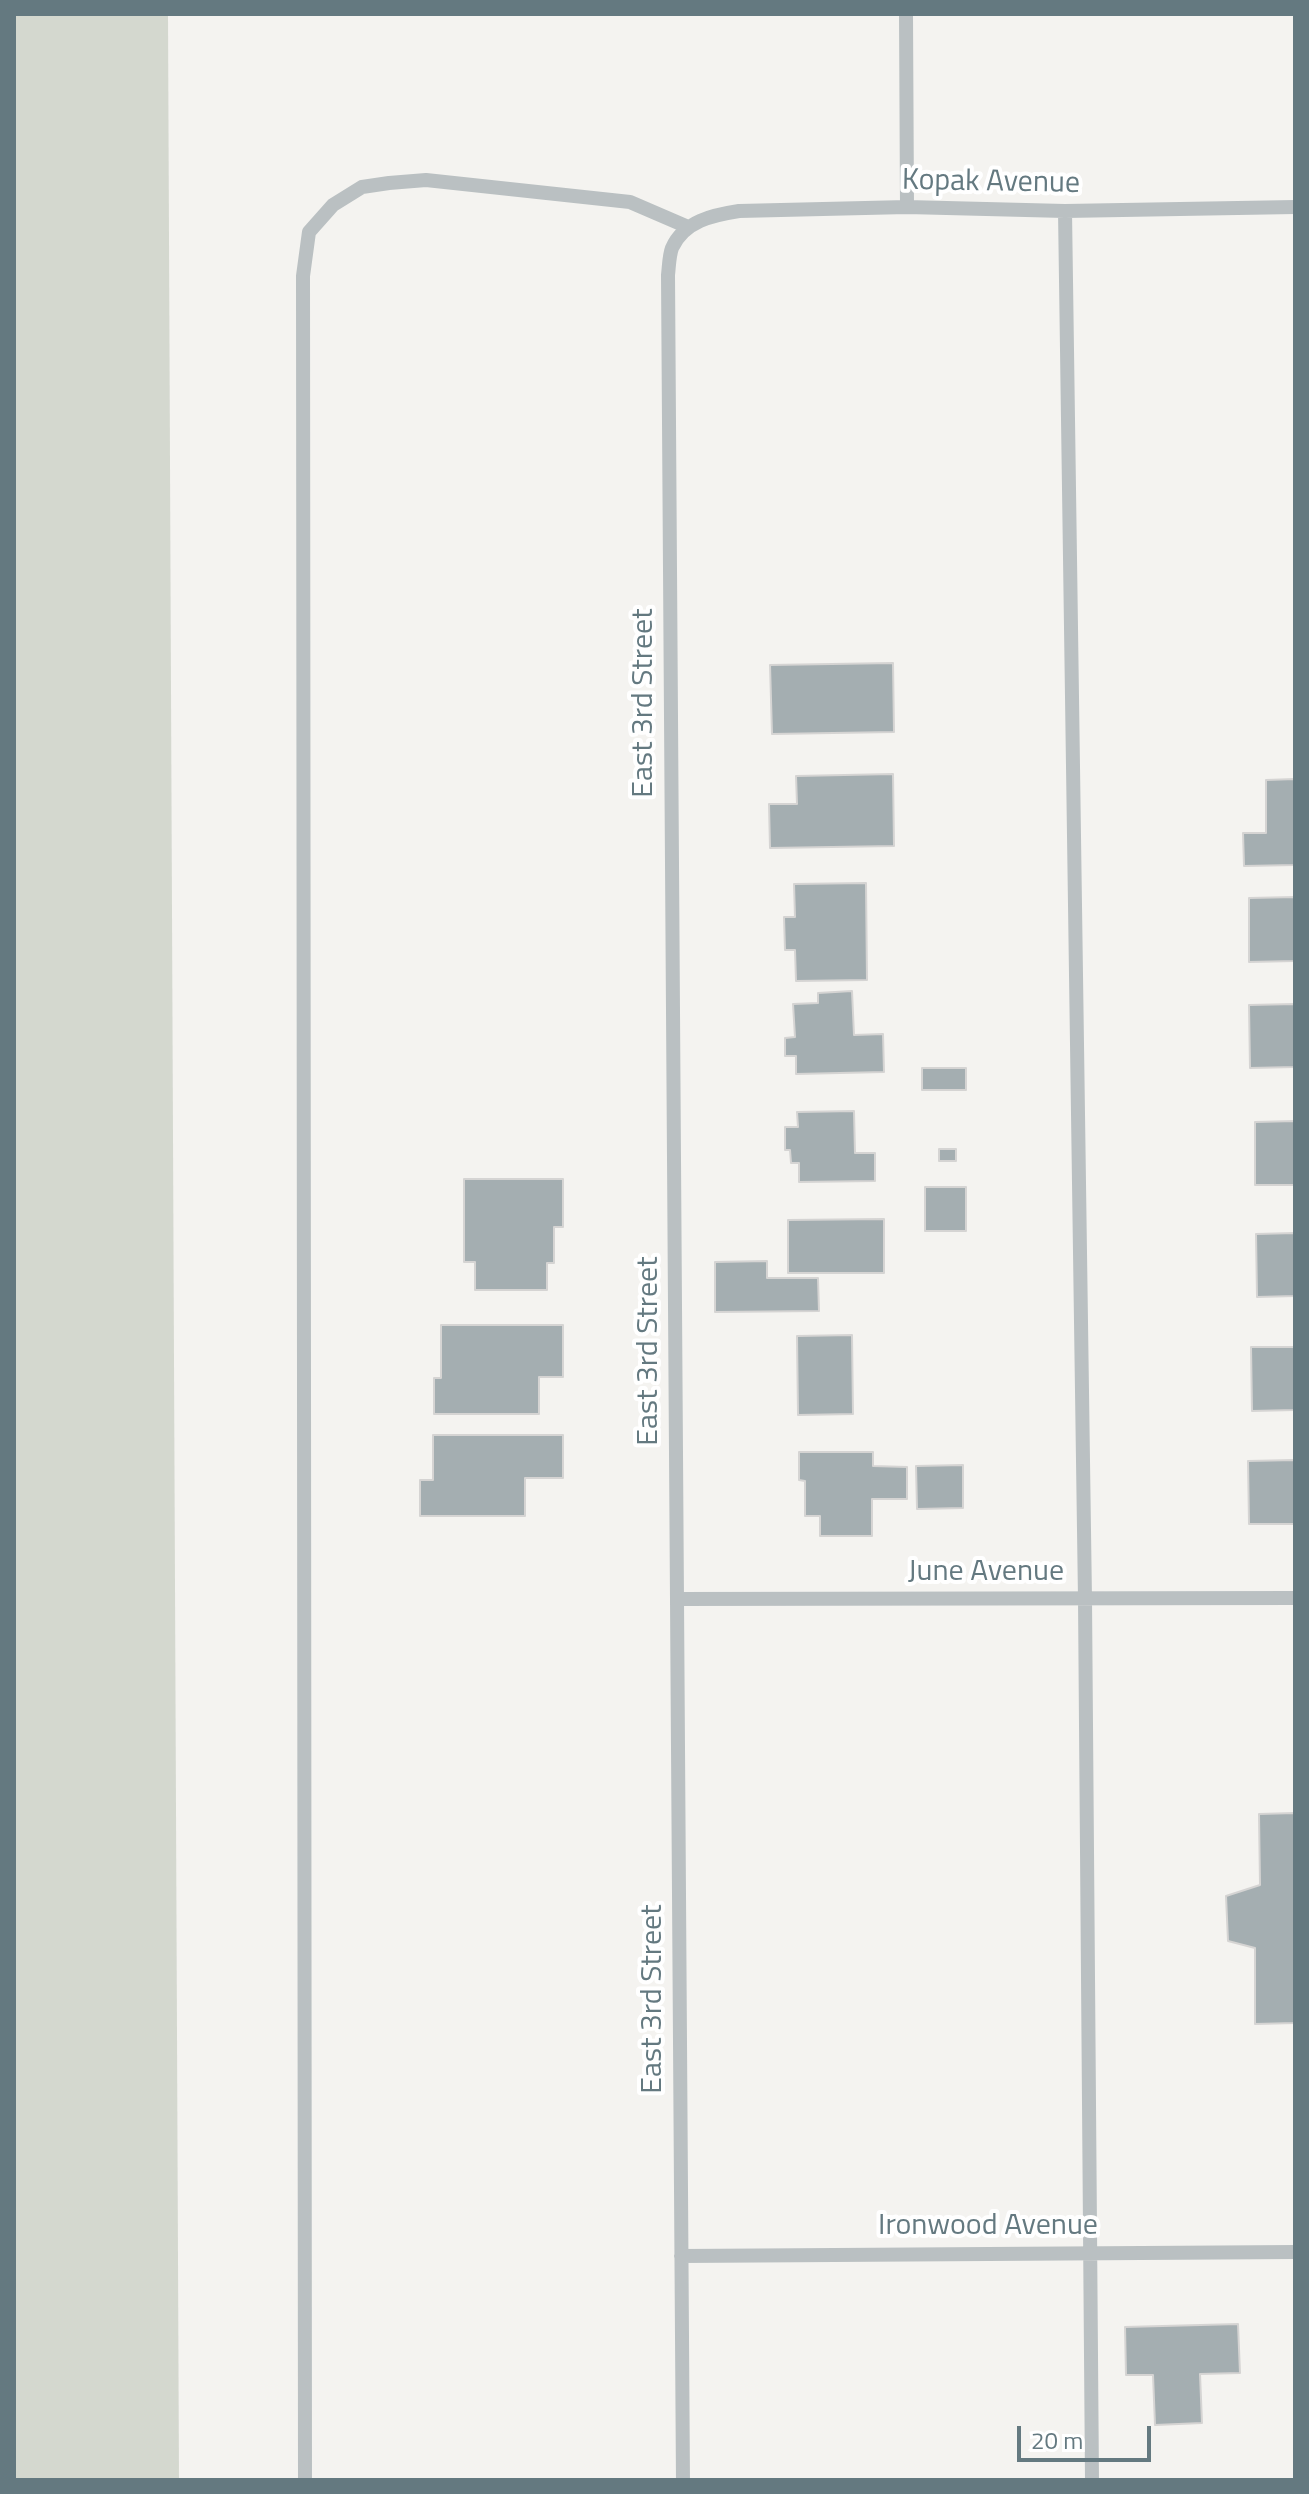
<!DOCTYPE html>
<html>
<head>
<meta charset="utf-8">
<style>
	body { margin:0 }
	#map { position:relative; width:1309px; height:2494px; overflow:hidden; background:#f4f3f0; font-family:"Titillium Web",sans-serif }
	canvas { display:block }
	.frame { position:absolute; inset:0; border:16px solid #647980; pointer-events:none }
	.scale { position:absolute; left:1017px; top:2426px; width:134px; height:36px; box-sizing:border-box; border:4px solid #647980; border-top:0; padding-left:10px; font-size:24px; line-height:28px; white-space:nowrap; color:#647980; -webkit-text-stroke:6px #fff; paint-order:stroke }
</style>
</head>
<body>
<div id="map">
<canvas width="1309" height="2494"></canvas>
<div class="frame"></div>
<div class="scale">20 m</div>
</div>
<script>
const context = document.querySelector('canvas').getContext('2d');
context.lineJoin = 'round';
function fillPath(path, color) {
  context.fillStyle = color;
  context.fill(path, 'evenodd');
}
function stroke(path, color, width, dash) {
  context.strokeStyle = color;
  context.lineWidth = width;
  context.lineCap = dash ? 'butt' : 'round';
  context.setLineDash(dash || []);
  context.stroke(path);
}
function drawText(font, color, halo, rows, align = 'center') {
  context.font = font + ' "Titillium Web",sans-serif';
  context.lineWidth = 8;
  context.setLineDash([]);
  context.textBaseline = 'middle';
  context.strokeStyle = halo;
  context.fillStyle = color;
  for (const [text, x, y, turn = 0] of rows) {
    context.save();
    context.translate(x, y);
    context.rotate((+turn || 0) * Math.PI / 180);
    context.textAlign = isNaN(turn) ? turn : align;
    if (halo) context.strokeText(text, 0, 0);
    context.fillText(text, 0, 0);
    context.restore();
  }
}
fillPath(new Path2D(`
	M14,14h154l11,2466h-165z`), '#d4d8cf');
const building = new Path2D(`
	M893,663l1,69 -122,2 -2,-69z
	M893,774l1,72 -124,2 -1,-44h28l-1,-28z
	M1295,779v86l-51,1 -1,-33h23v-53z
	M866,883l1,97 -71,1 -1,-31h-10l-1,-33h11l-1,-33z
	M1295,897v64l-46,1v-64z
	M852,991l2,44 29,-1 1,38 -88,2v-18h-11v-18l10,-1 -2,-33 25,-1v-10z
	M1295,1004v63l-45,1 -1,-63z
	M922,1068h44v22h-44z
	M854,1111l1,42h20v28l-76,1v-19h-8l-1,-13h-5v-23h13l-1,-15z
	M1295,1121v64h-40v-63z
	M939,1149h17v12h-17z
	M464,1179h99v48h-9v36h-7v27h-72v-28h-11z
	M925,1187h41v44h-41z
	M884,1219v54h-96v-53z
	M1295,1233v63l-38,1 -1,-63z
	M767,1261v17h51l1,33 -104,1v-50z
	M441,1325h122v52h-24v37h-105v-36h7z
	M852,1335l1,79 -55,1 -1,-79z
	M1251,1347h44v63l-43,1z
	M433,1435h130v43h-38v38h-105v-36h13z
	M799,1452h74v14l34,1v32h-35v37h-52v-20h-15v-35l-6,-1z
	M1295,1460v64h-46l-1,-63z
	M963,1465v43l-46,1 -1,-43z
	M1295,1813v210l-40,1v-76l-27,-7 -2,-45 34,-11 -1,-71z
	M1238,2324l2,49 -40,1 2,49 -47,2 -2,-50h-27l-1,-48z`);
fillPath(building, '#a4aeb1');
stroke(building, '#d5d4d3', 2);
stroke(new Path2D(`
	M906,14l1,193
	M1065,211l20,1388 7,881
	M677,1599l618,-1
	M681,2256l614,-4
	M305,2480l-2,-2204 6,-44 24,-27 29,-18 27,-4 37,-3 204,22 58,25
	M683,2480l-15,-2205c1,-8 1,-19 4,-27 12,-27 41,-33 67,-37l168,-4 158,4 230,-4`), '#bac0c2', 14);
drawText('30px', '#647980', '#fff', [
	["Kopak Avenue",991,183,1],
	["East 3rd Street",645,703,-90],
	["East 3rd Street",650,1351,-90],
	["June Avenue",986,1573],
	["East 3rd Street",654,1999,-90],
	["Ironwood Avenue",988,2227]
]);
</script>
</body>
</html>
